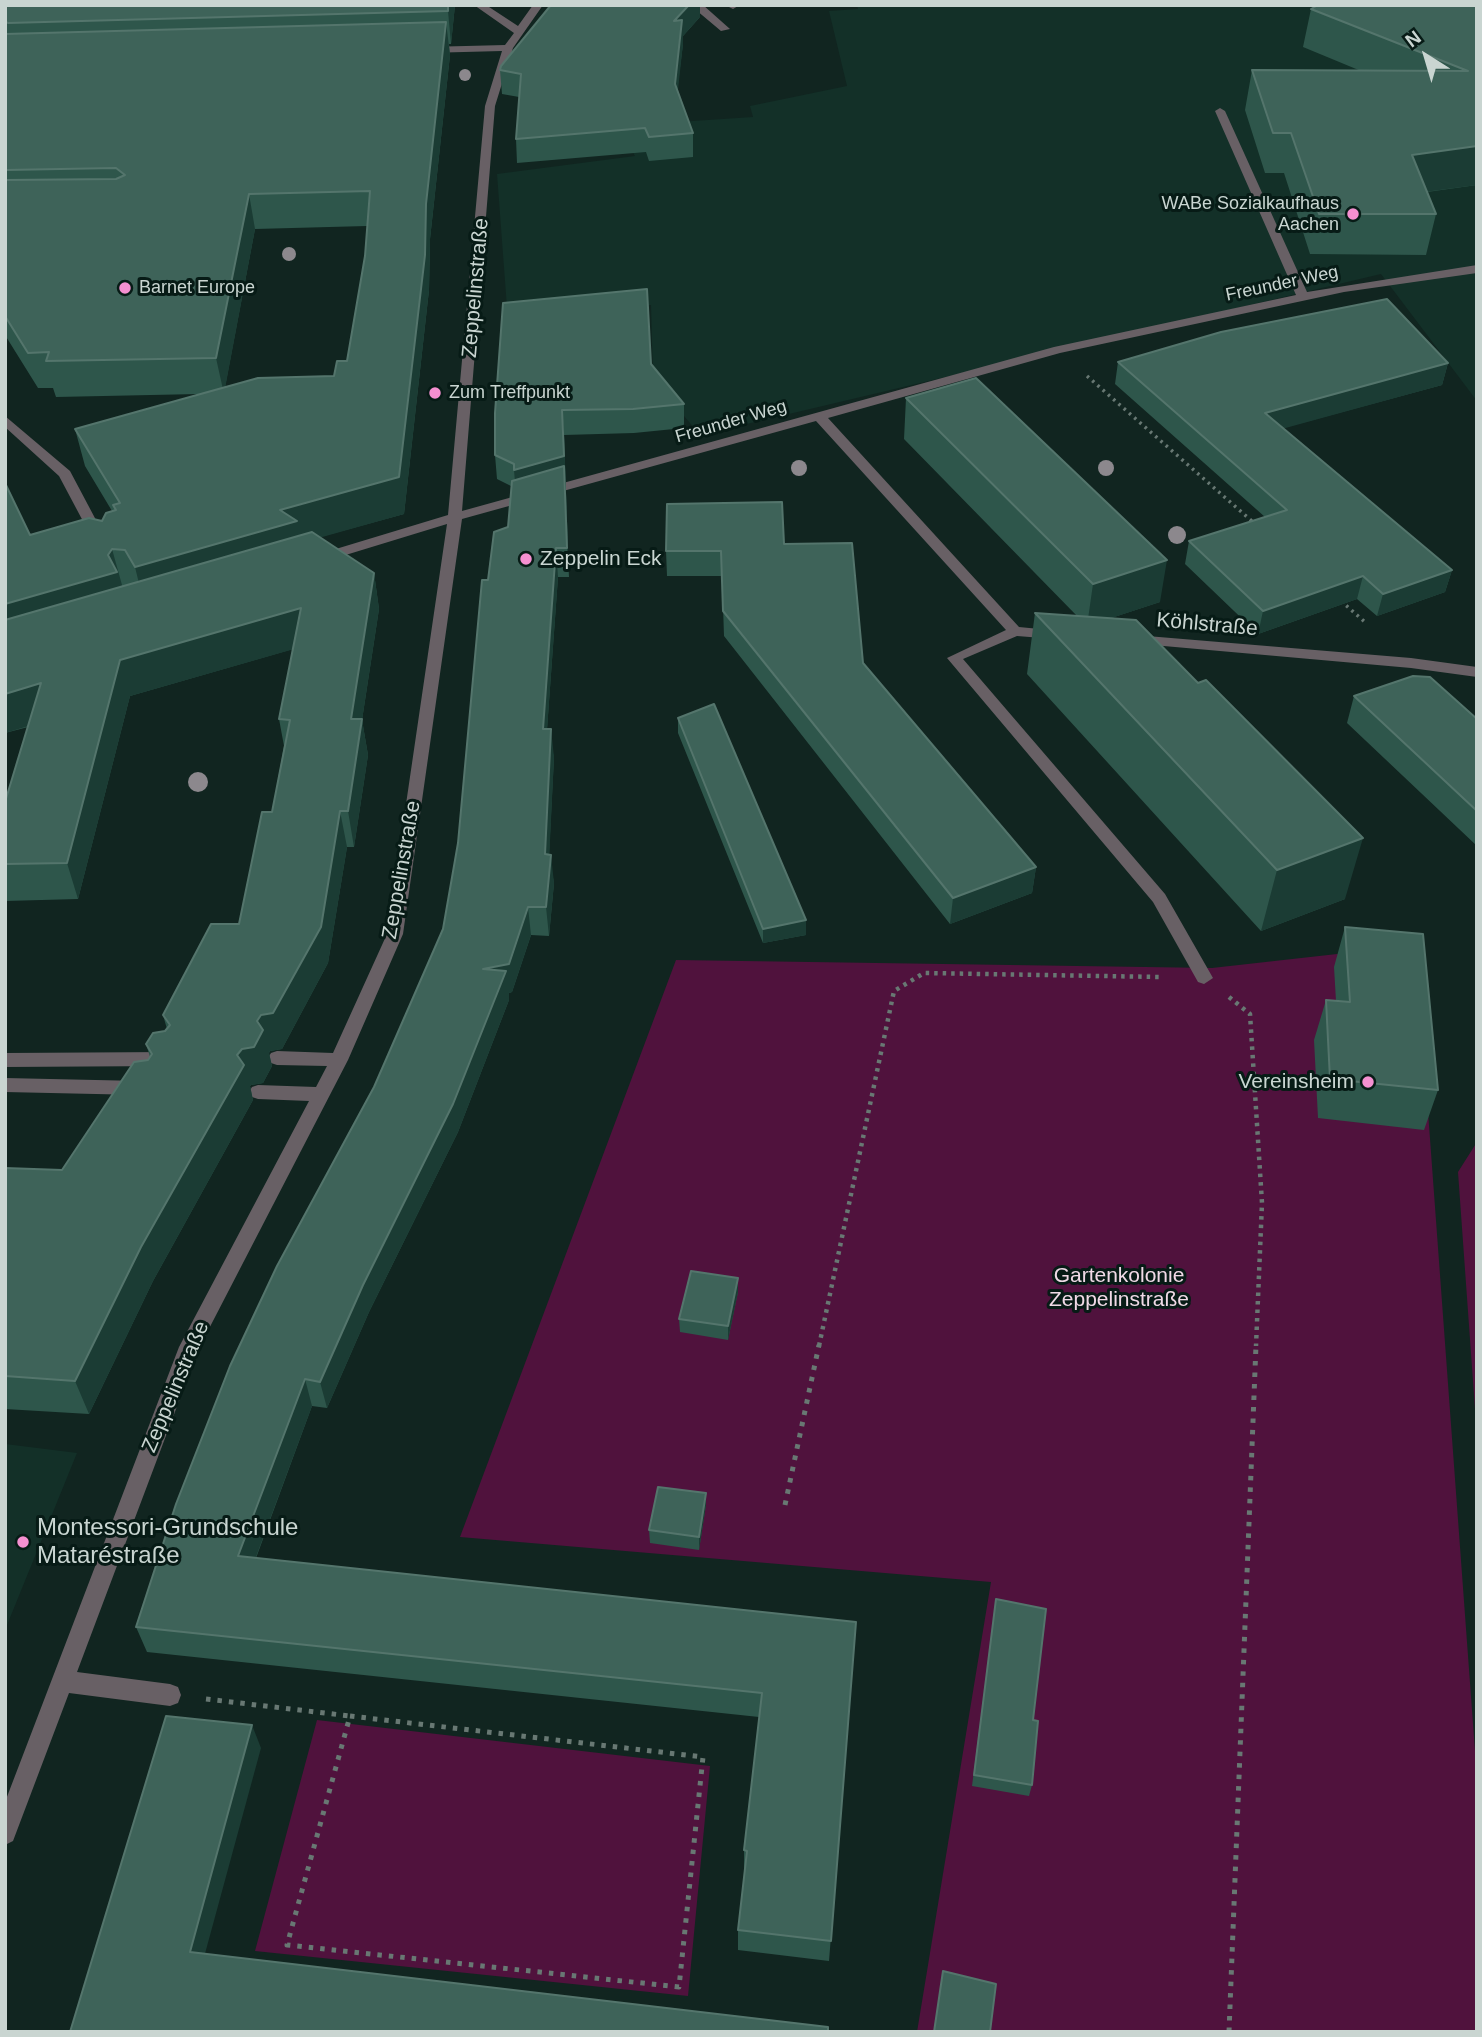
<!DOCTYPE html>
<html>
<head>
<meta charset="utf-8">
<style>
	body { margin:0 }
	#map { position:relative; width:1482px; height:2037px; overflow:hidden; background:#112520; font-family:Helvetica,sans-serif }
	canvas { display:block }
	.frame { position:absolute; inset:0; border:7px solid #c9d5d1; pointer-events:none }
	.north { position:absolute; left:1391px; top:21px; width:70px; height:70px; -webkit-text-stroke:5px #071b16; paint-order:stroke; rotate:323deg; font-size:19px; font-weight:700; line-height:28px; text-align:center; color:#c9d5d1 }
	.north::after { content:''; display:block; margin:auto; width:24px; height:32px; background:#c9d5d1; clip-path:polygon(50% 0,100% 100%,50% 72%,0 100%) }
</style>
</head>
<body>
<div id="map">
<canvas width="1482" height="2037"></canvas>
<div class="frame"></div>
<div class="north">N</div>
</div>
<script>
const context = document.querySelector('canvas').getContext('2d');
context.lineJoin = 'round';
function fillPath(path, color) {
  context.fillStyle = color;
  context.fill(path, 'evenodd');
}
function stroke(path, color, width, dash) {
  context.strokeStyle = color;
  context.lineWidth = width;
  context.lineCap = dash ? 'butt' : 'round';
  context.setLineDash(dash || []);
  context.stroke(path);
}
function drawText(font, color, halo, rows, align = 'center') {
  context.font = font + ' Helvetica,sans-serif';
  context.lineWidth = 6;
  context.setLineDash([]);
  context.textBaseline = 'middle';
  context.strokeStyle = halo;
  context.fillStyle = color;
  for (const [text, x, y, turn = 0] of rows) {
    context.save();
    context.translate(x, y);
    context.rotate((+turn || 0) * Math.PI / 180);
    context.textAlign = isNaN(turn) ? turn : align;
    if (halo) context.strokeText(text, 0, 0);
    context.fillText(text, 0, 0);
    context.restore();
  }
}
fillPath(new Path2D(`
	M857,5h620v396l-96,-127 -681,161 -47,-56 -2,-74 -143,16 -11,-147 138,-18 -17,-30 135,-9 -3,-11 97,-20 -18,-75 29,-2z
	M5,1444l72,9 -72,177z`), '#133028');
fillPath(new Path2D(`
	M1337,954l80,8 60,816v254h-560l74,-450 -531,-45 216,-577 536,8z
	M1477,1142v295l-19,-265z
	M317,1720l393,46 -22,230 -433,-45z`), '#50123d');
stroke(new Path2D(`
	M1087,376l167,147
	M1341,601l25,22`), '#687873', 3.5, [2.5, 4.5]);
stroke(new Path2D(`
	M1229,997l21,17 12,189 -6,143
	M819,1346l75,-355 30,-18 237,4`), '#687873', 4.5, [3.5, 5]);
stroke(new Path2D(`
	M785,1505l34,-160
	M206,1699l144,17
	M350,1716l353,41 -24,230 -392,-42z
	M1229,2032l27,-687`), '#687873', 5, [4.5, 7]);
fillPath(new Path2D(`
	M474,5h12l32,21 15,-21h10l-30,43 -18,58 -33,405 592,-164 242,-52 -81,-184 5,-3 5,3 82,181 170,-27v8l-133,19 -284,61 -232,65 191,209 41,4 2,3 -7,5 -38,-3 -54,23 202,235 48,84 -9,6 -6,-2 -45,-80 -206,-244 59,-28 -190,-209 -354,98 -59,415 -55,126 -149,288 -122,324 93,12 8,3 3,8 -3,8 -8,3 -101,-13 -56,148 -8,4v-43l174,-455 130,-246 -51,-2 -6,-2 -3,-5 3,-5 6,-2 58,2 11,-21 -50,-1 -6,-2 -3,-5 3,-5 6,-2 56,2 54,-119 60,-410 -121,37 -5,1 -7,-4 2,-3 132,-40 37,-409 17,-55 -76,2 -5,-3 5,-3 79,-2 9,-12z
	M680,5h23l27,24 -9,2 -25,-21z
	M725,5h13v1l-5,3z
	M5,416l65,55 35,66 -2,3h-10l-34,-64 -54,-49z
	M1135,635l276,23 66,9v10l-66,-9 -281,-25 -2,-3z
	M169,1052l6,2 3,5 -3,5 -6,2 -164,1v-14z
	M5,1078l136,3 6,2 3,5 -3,5 -6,2 -136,-3z`), '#686065');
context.fillStyle = '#8c888d';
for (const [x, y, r] of [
	[465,75,6],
	[289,254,7],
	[799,468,8],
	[1106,468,8],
	[1177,535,9],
	[198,782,10]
]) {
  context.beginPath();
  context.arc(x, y, r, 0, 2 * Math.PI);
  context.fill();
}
fillPath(new Path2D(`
	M5,5h450l-4,39h-2l1,11 -20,184 -1,51 -25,224 -84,23 54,36 5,36 -17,111 6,35 -14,92h-7l-19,116 -46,86 -12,2 -1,2 3,13 -9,17 -12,2 -1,1 3,14 -100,181 -64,133 -84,-5v-241l57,2 88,-113 -4,-13 21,-15 -4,-14 76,-91 33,-112 12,-66 -5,-27 14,-70 -163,47 -52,203 -73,2v-99l23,-75 -23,6v-250l25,52 72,-14 10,-10 -27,-45 -10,-37 124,-35 -143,3 -3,-9h-15l-33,-53zM367,226l-2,30 -18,105 -13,15 -109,11 30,-158z
	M1477,5v180l-50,7 9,22 -10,41 -116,-1 -26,-81h-19l-20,-63 7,-40 109,1 -58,-24 8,-38z
	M700,17l-17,19v8l-6,47 16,42v24l-44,4 -3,-9 -129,11 -1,-24 3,-42 -17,-3 -2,-24z
	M1118,362l330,1 -6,22 -159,43 169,142 -7,22 -68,24 -20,-17 -99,35 -73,-70 4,-23 76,-24 -150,-133z
	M651,364l33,40v24l-50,5 -70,2 5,142h-11l-11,152 7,28 -5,98 5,28 -5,53 -18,-1 -19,57 -3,1v7l-51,132 -89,180 -42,96 -15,-2 -56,152 600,64 -27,339 -91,-11v-20l7,-58h-1v-22l15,-133 -612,-65 -11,-25 307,-698 15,-86 30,-263 20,-53 3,-41 -14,-7 -2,-24v-42z
	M906,398l254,204 -49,16 234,281 -84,32 -234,-257 8,-61 42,3 -173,-177z
	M784,544l79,119 173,204 -4,26 -82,31 -226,-288 -2,-60h-55l-1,-25z
	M1354,696l123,23v127l-130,-123z
	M678,718l128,217 -43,8 -85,-210z
	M1345,927l93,163 -14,40 -106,-12 -4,-78 12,-40 10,1 -2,-34z
	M738,1278v14l-10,48 -48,-8 -1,-13z
	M706,1505l-7,45 -49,-7 -1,-13z
	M996,1599l36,186 -3,11 -57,-10z`), '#2e564b');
fillPath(new Path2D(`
	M448,5h7l-4,39 -3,-33z
	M689,5h11v12l-17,19v8l-7,64 -2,-87z
	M446,22l4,33 -20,184 -1,51 -25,224 -103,29 -157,61 -9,-37 145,-57 146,-306z
	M1477,146v39l-75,10 10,-40z
	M249,194l6,35 -31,165 -8,-36z
	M1448,363l-6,22 -182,50 5,-22z
	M562,410l2,25 5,142 -2,-29 -51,-54 -2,-24z
	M556,548l2,29 -13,181 -2,-29z
	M112,549l10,36 -1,3 -116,56v-40l103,-49z
	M1167,560l-7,42 -73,24 6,-42z
	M1452,570l-7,22 -68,24 6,-22z
	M374,573l5,36 -17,111 6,35 -14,92 -6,-36 3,-92z
	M1363,576l-6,23 -99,35 5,-23z
	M301,608l7,37 -178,51 -52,203 -11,-36 53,-203z
	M41,683l11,36 -47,14v-39z
	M551,729l3,28 -6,126 -3,-29z
	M340,811l7,36 -19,116 -46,86 -12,2 -1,2 3,13 -9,17 -12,2 -1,1 3,14 -100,181 -64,133 -14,-33 66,-134 96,-192 20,-34z
	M1363,838l-18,61 -84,32 16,-61z
	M551,855l3,28 -5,53 -3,-29z
	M1036,867l-4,26 -82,31 3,-26z
	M528,907l3,28 -19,57 -3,1v7l-51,132 -89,180 -42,96 -7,-26 163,-413z
	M806,920v15l-43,8v-14z
	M738,1278v14l-10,48v-14z
	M305,1379l7,27 -65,175 -9,-25z
	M706,1493v12l-7,45v-13z
	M252,1725l9,23 -61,224 -10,-20z`), '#1b3c34');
const building = new Path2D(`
	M5,5h443v6l-440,12 -3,-2z
	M551,5h138l-15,16 8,-1 -7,64 18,49 -44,4 -4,-9 -129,11 5,-65 -21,-4 1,-4z
	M1318,5h159v141l-65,9 24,59h-117l-28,-81h-18l-21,-63 216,1 -157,-62z
	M446,22l-20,182 -1,51 -26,222 -119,33 17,11 -162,46 -10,-17 -13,-1 -4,6 9,17 -112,32v-121l25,52 59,-17 13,3 4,-8 10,-3 -3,-5 7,-2 -45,-74 183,-51 76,-2 3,-15h10l18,-105 5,-65 -121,3 -33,164 -170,3 3,-9 -21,1 -23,-37v-136l111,-1 9,-4 -9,-7 -111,2v-136z
	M647,289l4,75 33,40 -51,5 -71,1 2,46 -50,14v-6l-19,-9v-42l8,-110z
	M1387,299l61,64 -183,50 187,157 -69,24 -20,-18 -100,35 -74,-70 98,-31 -169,-148 103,-30z
	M976,378l191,182 -74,24 -187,-186z
	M564,466l3,82h-11l-13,181h8l-6,125 6,1 -5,52h-18l-19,57 -26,5 23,2 -53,133 -90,181 -43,97 -15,-3 -67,177 618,66 -25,319 -93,-11 9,-79 -3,-1 18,-157 -626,-66 40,-123 54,-138 47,-100 97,-179 69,-158 15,-86 24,-263h6l6,-48 14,-5 4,-46z
	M782,502l2,42 68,-1 11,120 173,204 -83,31 -230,-287 -2,-60h-55l1,-47z
	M312,532l62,41 -23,146h11l-14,92h-8l-19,116 -48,86 -12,2 -4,6 6,9 -9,17 -12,2 -5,6 7,10 -103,182 -66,134 -70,-5v-208l57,2 72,-108 14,-2 4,-6 -6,-10 7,-11 12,-2 5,-6 -7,-10 48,-91h28l23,-112h10l18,-92 -11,-1 22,-111 -181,52 -53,203 -62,1v-62l36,-119 -36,11v-74z
	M1035,613l101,7 62,63 8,-3 157,158 -86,32z
	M1413,676l17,1 47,42v92l-123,-115z
	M714,704l92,216 -43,9 -85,-211z
	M1345,927l78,7 15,156 -108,-11 -4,-79 24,2z
	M691,1271l47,7 -10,48 -49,-7z
	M658,1487l48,6 -7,44 -50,-7z
	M996,1599l50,10 -13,111 5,1 -6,64 -58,-10z
	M166,1716l86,9 -62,227 638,75v5h-758z
	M943,1971l53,13 -6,48h-56z`);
fillPath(building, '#3e6359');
stroke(building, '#54756c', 2);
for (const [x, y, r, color] of [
	[1353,214,7,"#f590d1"],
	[125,288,7,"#f590d1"],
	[435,393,7,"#f590d1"],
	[526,559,7,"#f590d1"],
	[1368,1082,7,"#f590d1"],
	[23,1542,7,"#f590d1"]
]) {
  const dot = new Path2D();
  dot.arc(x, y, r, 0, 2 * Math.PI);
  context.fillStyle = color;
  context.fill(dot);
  stroke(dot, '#071b16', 2.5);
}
drawText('18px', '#c9d5d1', '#071b16', [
	["WABe Sozialkaufhaus",1339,204,"right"],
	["Aachen",1339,225,"right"],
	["Barnet Europe",139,288],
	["Zum Treffpunkt",449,393]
], 'left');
drawText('18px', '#c9d5d1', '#071b16', [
	["Freunder Weg",1282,284,-12],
	["Freunder Weg",731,422,-16]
]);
drawText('21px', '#c9d5d1', '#071b16', [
	["Zeppelinstraße",476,288,-85],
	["Köhlstraße",1207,625,5],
	["Zeppelinstraße",402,870,-80],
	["Zeppelinstraße",176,1387,-67]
]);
drawText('21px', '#c9d5d1', '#071b16', [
	["Zeppelin Eck",540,559],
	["Vereinsheim",1354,1082,"right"]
], 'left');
drawText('21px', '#f0d9e6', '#071b16', [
	["Gartenkolonie",1119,1276],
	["Zeppelinstraße",1119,1300]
]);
drawText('24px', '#c9d5d1', '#071b16', [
	["Montessori-Grundschule",37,1528],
	["Mataréstraße",37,1556]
], 'left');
</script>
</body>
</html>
